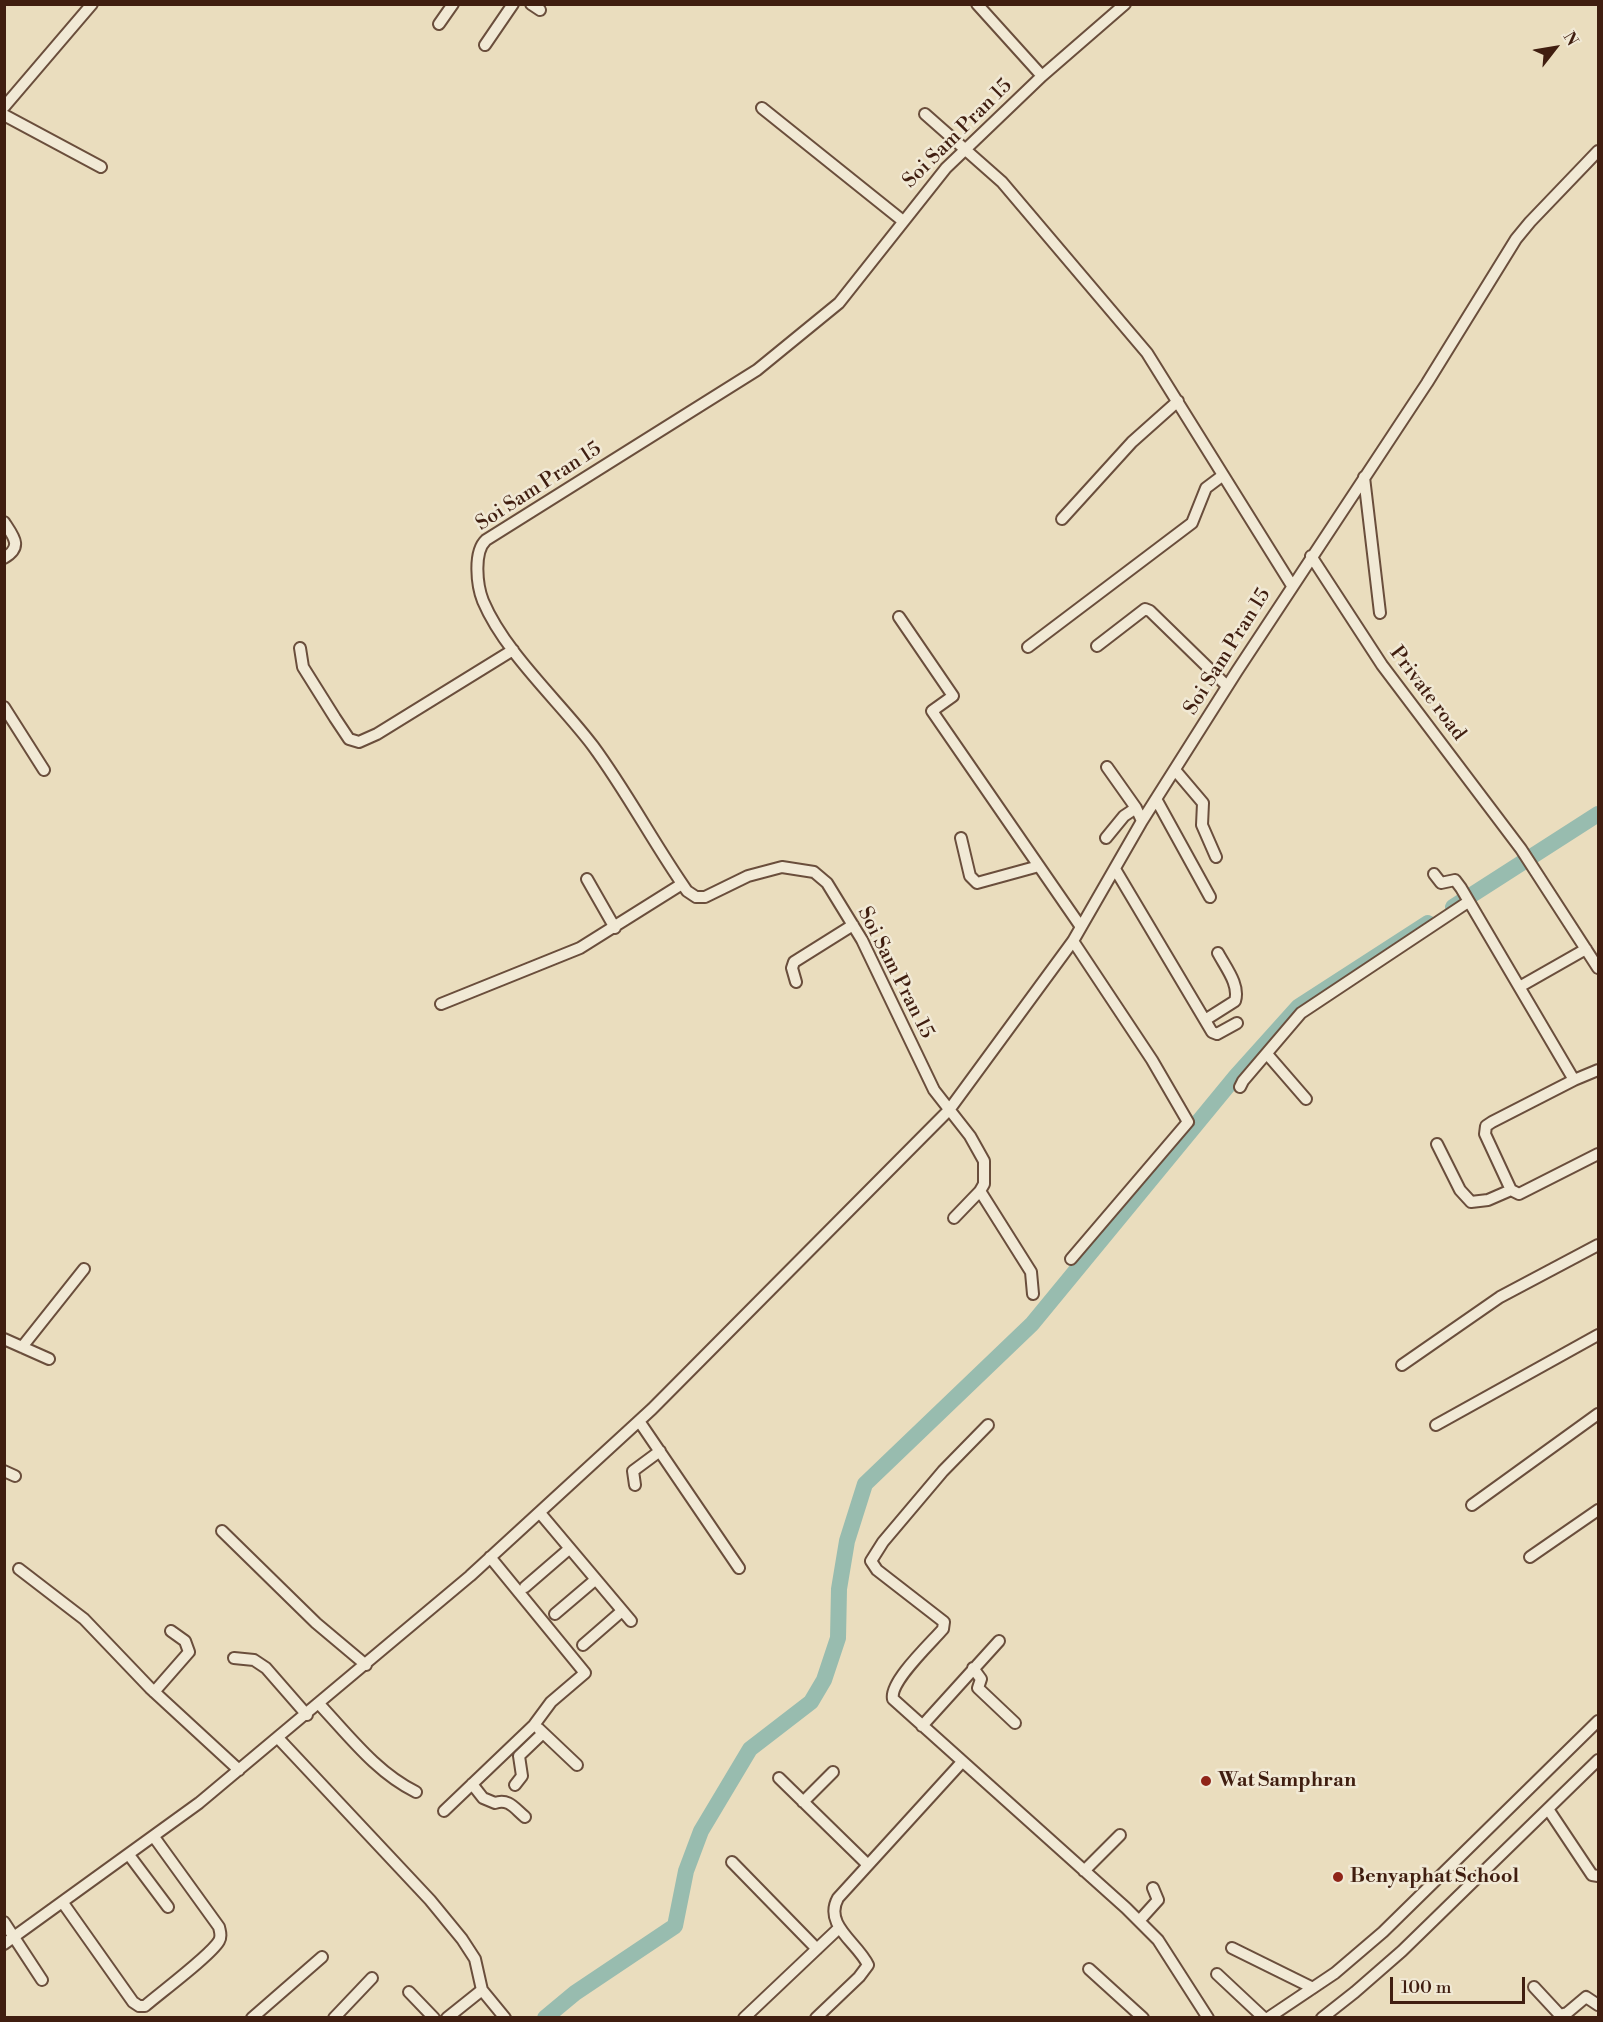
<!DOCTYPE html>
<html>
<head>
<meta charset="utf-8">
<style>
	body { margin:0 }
	#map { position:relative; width:1603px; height:2022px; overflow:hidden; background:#eaddbe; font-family:"Libre Bodoni",serif }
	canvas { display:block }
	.frame { position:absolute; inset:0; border:6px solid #401e10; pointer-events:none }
	.north { position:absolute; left:1525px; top:18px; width:60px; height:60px; -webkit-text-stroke:4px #f1e9d5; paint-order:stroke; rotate:59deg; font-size:16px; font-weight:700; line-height:24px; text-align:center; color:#401e10 }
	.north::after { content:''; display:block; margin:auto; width:21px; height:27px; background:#401e10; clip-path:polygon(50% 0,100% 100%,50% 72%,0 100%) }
	.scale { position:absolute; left:1390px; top:1977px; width:135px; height:27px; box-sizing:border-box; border:3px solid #401e10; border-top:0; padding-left:8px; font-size:18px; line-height:21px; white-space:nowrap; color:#401e10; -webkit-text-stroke:4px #f1e9d5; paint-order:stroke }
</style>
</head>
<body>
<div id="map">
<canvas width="1603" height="2022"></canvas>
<div class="frame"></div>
<div class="north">N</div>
<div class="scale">100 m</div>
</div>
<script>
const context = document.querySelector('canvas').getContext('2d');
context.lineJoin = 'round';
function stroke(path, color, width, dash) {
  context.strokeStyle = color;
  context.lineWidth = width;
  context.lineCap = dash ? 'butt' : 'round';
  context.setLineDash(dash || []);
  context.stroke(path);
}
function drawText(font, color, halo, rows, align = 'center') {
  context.font = font + ' "Libre Bodoni",serif';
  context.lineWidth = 5;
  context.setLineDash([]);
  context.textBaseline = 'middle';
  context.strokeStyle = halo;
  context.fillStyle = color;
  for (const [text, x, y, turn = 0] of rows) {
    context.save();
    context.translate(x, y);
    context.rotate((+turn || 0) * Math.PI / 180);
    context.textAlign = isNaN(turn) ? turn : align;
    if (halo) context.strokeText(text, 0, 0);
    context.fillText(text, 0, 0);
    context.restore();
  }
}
stroke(new Path2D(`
	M1453,907l145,-93
	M545,2018l30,-25 100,-67 11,-55 15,-40 49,-82 61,-47 13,-22 14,-42 1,-49 8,-48 18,-57 167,-160 204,-248 62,-69 130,-84`), '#98bcaf', 16);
const minor = new Path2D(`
	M531,4l9,6
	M977,4l65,72
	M439,24l14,-20
	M485,45l28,-41
	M4,107l88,-103
	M762,108l141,113
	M925,114l77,68 145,171 144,231
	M4,115l97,52
	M1364,477l16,136
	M1062,519l70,-77 46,-41
	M4,522c10,15 19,25 0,36
	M1311,556l71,109 139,184 77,119
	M899,617l54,79 -21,15 149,216
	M1097,646l48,-37 5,2 77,75
	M1028,647l164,-124 14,-35 16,-12
	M300,648l3,19 32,51 14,21 10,3 18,-8 136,-84
	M4,707l40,63
	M1107,767l29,41 6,13
	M1175,770l28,33 -1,22 14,32
	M1156,799l54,98
	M961,838l9,38 7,7 62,-17
	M1106,838l18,-22 12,-8
	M1115,869l97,163 5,2 20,-11
	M1434,874l7,9 14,-3 6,8 113,192 24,-10
	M587,879l28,49
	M796,982l-4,-14 2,-6 59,-37
	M1521,986l65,-37
	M441,1004l139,-56 102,-64
	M1205,1020l30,-19c5,-16 -9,-33 -17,-48
	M1267,1054l39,45
	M1574,1080l-82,42 -6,4 -1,8 26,56 8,4 79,-40
	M1240,1087l3,-6 58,-68 167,-111
	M1437,1144l23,46 11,12 17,-2 23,-10
	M980,1191l51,81 2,22
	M954,1218l26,-27 4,-7v-23l-14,-25 -36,-46 -72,-150 -35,-57 -13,-11 -32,-5 -34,9 -43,21h-9l-9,-6c-33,-47 -60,-99 -94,-145 -34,-45 -88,-93 -110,-145 -6,-15 -10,-49 3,-61l271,-170 82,-67 107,-135 96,-92 83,-72
	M1071,1259l117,-137 -36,-62 -79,-119
	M4,1339l45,20
	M22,1347l62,-78
	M1402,1365l98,-68 98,-52
	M639,1421l100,147
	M988,1425l-45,46 -60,71 -12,19 6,9 67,52 -1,7c-12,14 -54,53 -50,70l233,209 32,32 50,78
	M1436,1425l162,-90
	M4,1471l11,5
	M635,1485l-2,-14 27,-20
	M1472,1505l126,-91
	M540,1513l91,108
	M222,1531l94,92 50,42
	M1530,1557l68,-47
	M19,1569l65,50 66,69 89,82
	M525,1587l44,-38
	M555,1614l40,-34
	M583,1645l39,-34
	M234,1658l20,2 12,8 41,47
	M973,1668l8,11 -3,9 37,35
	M154,1692l35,-40 -4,-11 -14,-10
	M320,1705c29,31 57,68 96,87
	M922,1726l77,-85
	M539,1729l38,36
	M279,1739l151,161 32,39 13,20 7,31 23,28
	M779,1778l88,86
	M472,1784l11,14 12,5c14,-5 20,6 30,14
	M515,1785l7,-9 -3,-20 24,-23
	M803,1802l30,-30
	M1548,1809l44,66 6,1
	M444,1811l90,-86 17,-23 34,-29 -95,-116
	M129,1855l39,52
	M732,1862l85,87
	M1084,1871l36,-36
	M63,1903l70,99 6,4h6c15,-13 66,-51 74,-65 3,-5 1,-9 0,-14l-65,-90
	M1139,1921l19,-21 -5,-12
	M4,1922l38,58
	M4,1944l195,-141 271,-227 182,-167 297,-299 124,-169 69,-120 95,-150 190,-288 89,-144 14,-17 68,-71
	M1232,1948l81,40
	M1089,1969l54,49
	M1217,1974l47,44
	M1534,1987l26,28 7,-2 19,-16 12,8
	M409,1992l25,26
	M252,2018l70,-61
	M334,2018l38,-40
	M447,2018l35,-28
	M744,2018l95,-90
	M816,2018l43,-41 9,-12c-10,-22 -45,-40 -30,-67l124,-136
	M1268,2018l67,-45 48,-41 215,-211
	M1322,2018l33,-26 47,-41 196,-191`);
stroke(minor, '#6a4e3c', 14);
stroke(minor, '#f1e9d5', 10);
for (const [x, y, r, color] of [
	[1206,1781,6,"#8f2418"],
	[1338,1877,6,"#8f2418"]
]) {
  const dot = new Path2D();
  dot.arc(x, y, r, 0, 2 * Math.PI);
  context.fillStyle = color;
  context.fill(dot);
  stroke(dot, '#f1e9d5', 2);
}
drawText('20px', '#401e10', '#f1e9d5', [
	["Soi Sam Pran 15",958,134,-45],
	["Soi Sam Pran 15",539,487,-33],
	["Soi Sam Pran 15",1228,652,-58],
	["Private road",1427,694,53],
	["Soi Sam Pran 15",895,973,63]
]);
drawText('bold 20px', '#401e10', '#f1e9d5', [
	["Wat Samphran",1218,1781],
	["Benyaphat School",1350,1877]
], 'left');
</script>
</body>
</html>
